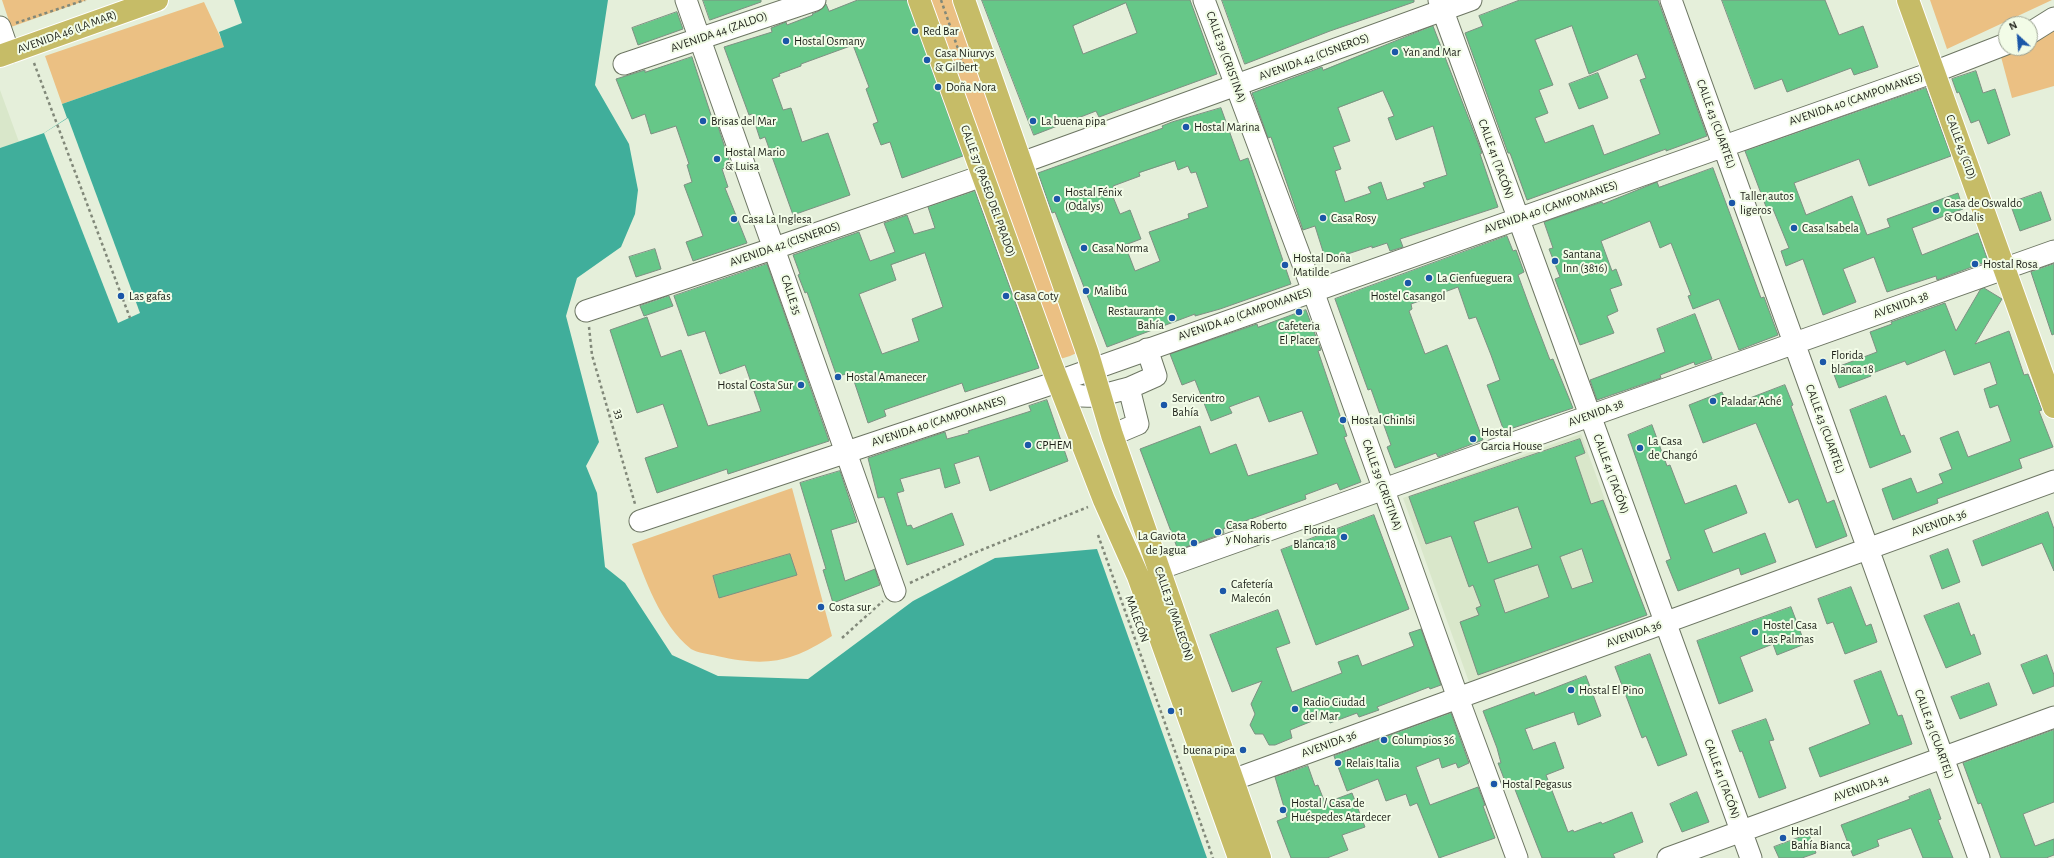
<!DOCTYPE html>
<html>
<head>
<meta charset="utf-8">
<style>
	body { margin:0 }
	#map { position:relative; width:2054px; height:858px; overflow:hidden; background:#e5efda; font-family:"Alegreya Sans",sans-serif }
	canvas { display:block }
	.north { position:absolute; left:1998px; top:16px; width:40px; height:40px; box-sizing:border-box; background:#f2fce7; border:1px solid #9da494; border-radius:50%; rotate:334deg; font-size:11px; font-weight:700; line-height:16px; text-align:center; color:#1d2018 }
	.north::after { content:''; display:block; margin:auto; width:14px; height:18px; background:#1b57a8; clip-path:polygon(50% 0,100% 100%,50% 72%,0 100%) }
</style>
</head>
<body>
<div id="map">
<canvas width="2054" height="858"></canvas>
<div class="north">N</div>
</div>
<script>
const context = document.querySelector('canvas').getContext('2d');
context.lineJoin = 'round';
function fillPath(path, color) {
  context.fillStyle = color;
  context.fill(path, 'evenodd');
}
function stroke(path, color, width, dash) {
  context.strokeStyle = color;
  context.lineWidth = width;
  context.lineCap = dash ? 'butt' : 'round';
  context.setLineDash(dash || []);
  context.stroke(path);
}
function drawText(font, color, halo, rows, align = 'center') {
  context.font = font + ' "Alegreya Sans",sans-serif';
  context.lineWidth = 4;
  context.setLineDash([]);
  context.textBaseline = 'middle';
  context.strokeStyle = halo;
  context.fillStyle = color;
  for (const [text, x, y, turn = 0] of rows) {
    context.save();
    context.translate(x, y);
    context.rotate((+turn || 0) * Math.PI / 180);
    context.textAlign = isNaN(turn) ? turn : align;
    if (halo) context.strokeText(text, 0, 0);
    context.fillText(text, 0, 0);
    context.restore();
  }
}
fillPath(new Path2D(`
	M0,90l19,52 -19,6z
	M1581,434l66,181 -178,67 -66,-184z`), '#d9e7ca');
fillPath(new Path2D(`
	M2,0h85l-76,27z
	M926,0h30l125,351 -11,5 -13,4z
	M1930,0h122l-105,49z
	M204,2l21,45 -163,57 -17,-48z
	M2054,25v61l-42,12 -12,-45 10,-5h20v-10z
	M792,488l40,148c-42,27 -66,31 -115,20 -7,-2 -20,-3 -26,-7 -31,-25 -46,-70 -59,-105z`), '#ebc083');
fillPath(new Path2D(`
	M234,0h374l-13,85 34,59 9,46 -3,24 -14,33 -44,31 -11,38 33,126 -13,24 11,27 8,74 20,16 47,72 46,21 90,3 105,-78 82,-43 102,-9 110,309h-1207v-710l44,-15 23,-15 -5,-14 162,-57 -5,-15 23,-9z`), '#40ae9b');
fillPath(new Path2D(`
	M68,118l72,195 -22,10 -74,-190z`), '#e5efda');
const building = new Path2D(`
	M703,0h58v2l-51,18z
	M858,0h49l56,156 -61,22 -12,-36 -9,3 -8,-21 5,-2 -12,-33 3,-2 -16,-42 -52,19v2l-22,8 1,2 -8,3 11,31 8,-2 11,34 26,-9 22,62 -57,20 -28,-78 -5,2 -8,-25 -3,1 -25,-68 48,-15 -1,-4 15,-6 1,3 26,-10 -1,-1 7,-3 7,-7 3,7z
	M982,0h208l27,74 -118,43 -3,-6 -62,24zM1126,3l11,30 -54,21 -10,-28z
	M1222,0h192v2l-84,29 -85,33z
	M1520,0h138l49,136 -41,15v-2l-139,51 -17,-47h-2l-43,-120 18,-7 -4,-10zM1572,26l17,48 48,-20 9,24 -6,2 20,54 -56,21 -11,-30 -48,18 -10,-25 13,-5 -9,-23 14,-5 -18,-45z
	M1722,0h103l14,35 24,-9 15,41 -24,8 -3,-7 -64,24 -5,-13 -27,10z
	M677,12l6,17 -45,16 -6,-17z
	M1433,26l49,127 -2,1 18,53 -98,32 3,8 -13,4 -3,-8 -15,5v-2l-46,15 -11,-35 -12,4 -32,-93 -3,1 -16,-45 70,-26 1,3zM1383,91l11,25 -6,2 8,22 37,-14 14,49 -24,8 2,4 -38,13 -6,-18 -13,5 3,6 -26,9 -10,-31 6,-2 -8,-22 17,-6 -12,-33z
	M692,57l20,61 3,-1 16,49 -9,3 6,18 -3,1 22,55 -54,18 -7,-19 17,-6 -19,-51 8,-3 -5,-17 2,-1 -13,-38 -25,8 -6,-20 -13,5 -16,-40 29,-9v2z
	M1976,71l7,22 12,-4 15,46 -22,9 -9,-24 -8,3 -12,-31 -2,1 -5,-14z
	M1598,73l10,25 -29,11 -10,-25z
	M1926,88l25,68 -82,30 -10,-27 -65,24 12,32 46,-19 15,39 23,-8 -3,-8 71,-26 5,16 -51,19 10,27 56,-22 10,28 -51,19 -1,-4 -49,16 -13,-35 -31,12 13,33 -33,13 -20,-56 -17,7 -5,-15 8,-3 -16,-39 -5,3 -23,-61z
	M1221,108l19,53 8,-3 43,126 -71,25 -25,7v-2l-88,33 -52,-135 -3,1 -14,-40 125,-45 -1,-2 10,-4zM1175,161l3,9 10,-4 3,7 5,-1 12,35 -20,7 1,4 -40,14 11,29 -25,10 -10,-26 16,-6 -11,-29 -10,4 -9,-22 4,-1 -2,-5 27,-10 -1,-3z
	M1713,168l48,130 3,-1 14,38 -39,15 -20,-51 -26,10 -5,-13 3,-1 -20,-52 -11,5 -10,-27 -49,20 11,30 4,-2 6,16 -12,4 8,22 -11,5 7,17 -34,12 -25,-66 5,-2 -11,-28 4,-1 -9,-26 58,-20 1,2 54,-22 2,5z
	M975,191l64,177 -74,24 -3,-9 -78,27 2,6 -18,7 -17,-51 -14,5 -30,-85 -2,1 -7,-18 2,-1 -7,-19 66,-23 11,29 25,-9 -11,-29 23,-8 7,19 21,-6 -7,-21zM925,253l18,54 -31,12 7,22 -37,13 -23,-60 37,-14 -5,-15z
	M2041,192l10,28 -31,11 -10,-28z
	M1507,236l6,15 3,-1 8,22 -6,3 11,30 21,55 3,-1 20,49 -69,23 -17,-46 13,-5 -9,-25 -15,-38 -7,2 -11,-32 -8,3 -39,14 1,5 -3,2 16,43 22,-9 36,95 -45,17 -2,-4 -41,15 -8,-21 4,-2 -20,-56 -3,1 -33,-91z
	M655,249l6,20 -25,8 -7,-20z
	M767,264l62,177 -101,33 -1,-5 -70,24 -12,-35 33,-11 -15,-43 -26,9 -27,-83 37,-13 14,40 20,-7 27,76 53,-15 -16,-46 -25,9 -15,-43 -17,5 -14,-40z
	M2054,264v70l-2,1 -21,-63z
	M1984,288l18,11 -27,45 34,-13 15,44 4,-1 9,23 5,13 -3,1 14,36 -34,12 3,9 -85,31 1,4 -45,17 -11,-31 29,-11 6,15 26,-10 -4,-9 13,-5 -12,-31 18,-7 10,26 43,-16 -13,-36 -8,3 -6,-19 13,-5 -7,-22 -36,13 -9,-25 -38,15 -2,-4 -35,13 1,2 -32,12 -7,-19 45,-17 -7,-20 22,-8 -1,-2 54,-19 11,28 24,-41z
	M669,296l4,10 -29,10 -4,-10z
	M1306,310l15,40 -3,1 29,85 -3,1 17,45 -21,8 -3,-7 -32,12 1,4 -83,30 1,4 -46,17 -38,-101 60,-23 10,28 26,-10 12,32 70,-22 -16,-43 -33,11 -10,-26 -30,11 3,6 -21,8 -16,-41 -13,5 -12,-31 87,-30 1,3z
	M1695,314l17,45 -17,6 -1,-3 -34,13 1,3 -64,22 -7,-20 75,-28 -8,-23z
	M1785,385l8,20 -2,1 36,97 7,-3 13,36 -31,12 -18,-49 -9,4 -33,-80 -53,20 -14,-38 33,-13 6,14z
	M1886,396l15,40 3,-1 7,17 -41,16 -20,-58z
	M1047,400l21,61 -78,30 -11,-35 -25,8 6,19 -15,5 -5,-20 -40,11 4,12 -7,2 10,33 4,-1 2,4 39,-16 12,32 -57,20 -23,-68 -6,1 -10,-40 77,-26 2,7 22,-6 -1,-2 63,-20 -2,-5z
	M1652,425l15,41 3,-1 15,39 51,-19 11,28 -43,17 9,23 52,-20 11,29 -35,13 -2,-7 -61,23 -12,-30 5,-2 -43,-124z
	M1580,439l5,14 -10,4 16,47 12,-4 44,115 -169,60 -18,-53 19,-7 -3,-7 5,-2 -8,-21 -4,2 -18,-51 -25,8 -17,-47zM1518,507l14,41 -44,15 -14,-41zM1582,549l11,33 -21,7 -12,-32zM1538,565l11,32 -44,16 -11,-33z
	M840,471l17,51 -26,8 14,51 30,-12 5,16 -47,18 -10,-33 3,-1 -26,-86z
	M2048,512l6,17v42l-12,-28 -60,23 -9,-25z
	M1374,515l35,94 -93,36 -35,-95z
	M1948,549l12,33 -18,7 -12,-33z
	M790,554l7,21 -78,23 -6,-22z
	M1851,587l15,39 5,-2 6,18 -32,12 -12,-32 -6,2 -9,-25z
	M1959,603l12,33 3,-2 7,20 -35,14 -22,-52z
	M1791,607l14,37 -28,11 -4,-11 -33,13 13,34 -34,13 -22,-63z
	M1278,610l12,33 -14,5 16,44 50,-19 -4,-11 20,-7 4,11 52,-20 -5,-13 12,-4 20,56 -11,4 -1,-2 -52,20 2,3 -20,7 -2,-4 -27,10 -3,-8 -37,15 2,8 -17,7h-6l-6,-11h-8l-5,-9 5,-11 -4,-10 11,-23 -30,11 -22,-57z
	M1650,654l37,101 -29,11 -12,-30 -4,2 -27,-71z
	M2047,655l7,20v11l-21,8 -12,-29z
	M1881,671l17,45 4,-1 10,29 -92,33 -11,-29 61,-24 -16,-43z
	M1586,676l15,40 -23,9 -4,-13 -49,17 8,21 22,-8 9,26 -18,7 22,57 5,-2 1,2 27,-10 1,2 30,-12 11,30 -30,12 2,4h-73l-28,-71 -6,2 -10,-26h3l-4,-15 -14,-37 51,-19 1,3z
	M1989,683l8,22 -37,14 -9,-22z
	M1451,713l18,50 -11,5 -2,-5 -14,5 -3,-10 -23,9 14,38 48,-18 7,18 -2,1 12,32 -56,20 -22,-55 -7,3 -4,-12 -20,7 -8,-22 -31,12 -13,-35z
	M1766,719l8,21 -5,1 17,47 -27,10 -17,-47 -2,1 -8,-21z
	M2054,730v72l-31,12 12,32 19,-7v16l-8,3h-45l-20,-55 -3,1 -15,-41z
	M1308,766l7,20 3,-1 7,18 27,-10 13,34 -23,8 6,15 -21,8h-36l-14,-37 10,-4 -12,-40z
	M1930,789l11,30 -3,1 15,38h-30l-12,-30 -34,12 2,6 -26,10 -12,-31 69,-26 -1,-2z
	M1697,792l12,30 -27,10 -12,-28z
	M1809,834l7,19 -14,5h-23l-5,-11z`);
fillPath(building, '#66c788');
stroke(building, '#7d9082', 1);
const minor = new Path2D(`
	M686,0l209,591
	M1204,0l109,291 145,407 59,160
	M1439,0l312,858
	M1671,0l308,858
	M0,27l9,26
	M2030,33l24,-15
	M624,64l191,-64
	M1021,163l450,-163
	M586,311l189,-63 207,-72
	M1058,381c3,3 7,9 11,11 18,10 42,0 60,-4
	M1112,435l26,-11 -9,-36 27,-12 -9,-27
	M640,521l405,-135 889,-314 72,-28
	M1142,575l912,-324
	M1216,786l838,-305
	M1668,858l386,-141`);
const major = new Path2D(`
	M919,0l133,366 52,134 34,76 101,282
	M964,0l124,354 24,81 148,423
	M1908,0l146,407
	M0,56l157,-56`);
stroke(minor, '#6d7663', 23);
stroke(major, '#fff', 24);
stroke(new Path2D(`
	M941,0l23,66
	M16,23l69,-23
	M34,63l96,255
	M589,327l3,28 43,149
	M1098,535l115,323
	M910,583l59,-28 119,-48
	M842,638l41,-37`), '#818879', 2.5, [3, 3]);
stroke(minor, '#fff', 21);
stroke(major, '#c6bc67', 22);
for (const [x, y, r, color] of [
	[915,31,4,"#1b57a8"],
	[786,41,4,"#1b57a8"],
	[1395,52,4,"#1b57a8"],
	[927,60,4,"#1b57a8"],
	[938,87,4,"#1b57a8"],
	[703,121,4,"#1b57a8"],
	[1033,121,4,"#1b57a8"],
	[1186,127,4,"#1b57a8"],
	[717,159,4,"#1b57a8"],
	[1057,199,4,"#1b57a8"],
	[1732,203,4,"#1b57a8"],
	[1936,210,4,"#1b57a8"],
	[1323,218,4,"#1b57a8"],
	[734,219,4,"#1b57a8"],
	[1794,228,4,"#1b57a8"],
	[1084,248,4,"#1b57a8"],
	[1555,261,4,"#1b57a8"],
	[1975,264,4,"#1b57a8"],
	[1285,265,4,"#1b57a8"],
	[1429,278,4,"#1b57a8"],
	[1408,283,4,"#1b57a8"],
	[1086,291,4,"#1b57a8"],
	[121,296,4,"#1b57a8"],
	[1006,296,4,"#1b57a8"],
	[1299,312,4,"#1b57a8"],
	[1172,318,4,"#1b57a8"],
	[1823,362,4,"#1b57a8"],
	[838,377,4,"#1b57a8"],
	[801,385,4,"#1b57a8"],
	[1713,401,4,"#1b57a8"],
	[1164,405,4,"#1b57a8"],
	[1343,420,4,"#1b57a8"],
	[1473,439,4,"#1b57a8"],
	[1028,445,4,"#1b57a8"],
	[1640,448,4,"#1b57a8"],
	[1218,532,4,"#1b57a8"],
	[1344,537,4,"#1b57a8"],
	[1194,543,4,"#1b57a8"],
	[1223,591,4,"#1b57a8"],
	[821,607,4,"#1b57a8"],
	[1755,632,4,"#1b57a8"],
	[1571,690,4,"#1b57a8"],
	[1295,709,4,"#1b57a8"],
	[1171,711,4,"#1b57a8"],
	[1384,740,4,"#1b57a8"],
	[1243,750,4,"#1b57a8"],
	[1338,763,4,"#1b57a8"],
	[1494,784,4,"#1b57a8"],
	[1283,810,4,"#1b57a8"],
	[1783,838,4,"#1b57a8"]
]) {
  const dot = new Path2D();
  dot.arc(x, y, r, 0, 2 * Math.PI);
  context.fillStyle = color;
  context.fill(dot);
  stroke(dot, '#f2fce7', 1.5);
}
drawText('12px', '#1d2018', '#f2fce7', [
	["Red Bar",923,31],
	["Hostal Osmany",794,41],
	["Yan and Mar",1403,52],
	["Casa Niurvys",935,53],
	["& Gilbert",935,67],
	["Doña Nora",946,87],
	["Brisas del Mar",711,121],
	["La buena pipa",1041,121],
	["Hostal Marina",1194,127],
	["Hostal Mario",725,152],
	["& Luisa",725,166],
	["Hostal Fénix",1065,192],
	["(Odalys)",1065,206],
	["Taller autos",1740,196],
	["ligeros",1740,210],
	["Casa de Oswaldo",1944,203],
	["& Odalis",1944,217],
	["Casa Rosy",1331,218],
	["Casa La Inglesa",742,219],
	["Casa Isabela",1802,228],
	["Casa Norma",1092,248],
	["Santana",1563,254],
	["Inn (3816)",1563,268],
	["Hostal Doña",1293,258],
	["Matilde",1293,272],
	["Hostal Rosa",1983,264],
	["La Cienfueguera",1437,278],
	["Malibú",1094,291],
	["Las gafas",129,296],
	["Casa Coty",1014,296],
	["Hostel Casangol",1408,296,"center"],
	["Restaurante",1164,311,"right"],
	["Bahía",1164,325,"right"],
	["Cafeteria",1299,326,"center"],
	["El Placer",1299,340,"center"],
	["Florida",1831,355],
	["blanca 18",1831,369],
	["Hostal Amanecer",846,377],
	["Hostal Costa Sur",793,385,"right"],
	["Servicentro",1172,398],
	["Bahía",1172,412],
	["Paladar Aché",1721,401],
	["Hostal ChinIsi",1351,420],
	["Hostal",1481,432],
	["Garcia House",1481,446],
	["La Casa",1648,441],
	["de Changó",1648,455],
	["CPHEM",1036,445],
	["Casa Roberto",1226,525],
	["y Noharis",1226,539],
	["Florida",1336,530,"right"],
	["Blanca 18",1336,544,"right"],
	["La Gaviota",1186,536,"right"],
	["de Jagua",1186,550,"right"],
	["Cafetería",1231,584],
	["Malecón",1231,598],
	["Costa sur",829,607],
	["Hostel Casa",1763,625],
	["Las Palmas",1763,639],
	["Hostal El Pino",1579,690],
	["Radio Ciudad",1303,702],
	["del Mar",1303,716],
	["1",1179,711],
	["Columpios 36",1392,740],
	["buena pipa",1235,750,"right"],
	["Relais Italia",1346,763],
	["Hostal Pegasus",1502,784],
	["Hostal / Casa de",1291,803],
	["Huéspedes Atardecer",1291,817],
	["Hostal",1791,831],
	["Bahía Bianca",1791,845]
], 'left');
drawText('12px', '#1d2018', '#f2fce7', [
	["AVENIDA 46 (LA MAR)",67,32,-20],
	["AVENIDA 44 (ZALDO)",719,32,-19],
	["CALLE 39 (CRISTINA)",1226,57,70],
	["AVENIDA 42 (CISNEROS)",1314,57,-20],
	["AVENIDA 40 (CAMPOMANES)",1856,99,-19],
	["CALLE 43 (CUARTEL)",1716,124,70],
	["CALLE 45 (CID)",1961,147,70],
	["CALLE 41 (TACÓN)",1496,159,70],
	["CALLE 37 (PASEO DEL PRADO)",988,191,70],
	["AVENIDA 40 (CAMPOMANES)",1551,207,-19],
	["AVENIDA 42 (CISNEROS)",785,244,-19],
	["CALLE 35",791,295,71],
	["AVENIDA 38",1901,305,-20],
	["AVENIDA 40 (CAMPOMANES)",1245,314,-19],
	["AVENIDA 38",1596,413,-20],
	["33",619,414,74],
	["AVENIDA 40 (CAMPOMANES)",939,421,-18],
	["CALLE 43 (CUARTEL)",1825,429,70],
	["CALLE 41 (TACÓN)",1611,474,70],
	["CALLE 39 (CRISTINA)",1382,485,70],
	["AVENIDA 36",1939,523,-20],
	["CALLE 37 (MALECÓN)",1174,614,71],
	["MALECÓN",1137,619,70],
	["AVENIDA 36",1634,634,-20],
	["CALLE 43 (CUARTEL)",1934,734,70],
	["AVENIDA 36",1329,744,-20],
	["CALLE 41 (TACÓN)",1722,779,70],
	["AVENIDA 34",1861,788,-20]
]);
</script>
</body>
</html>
